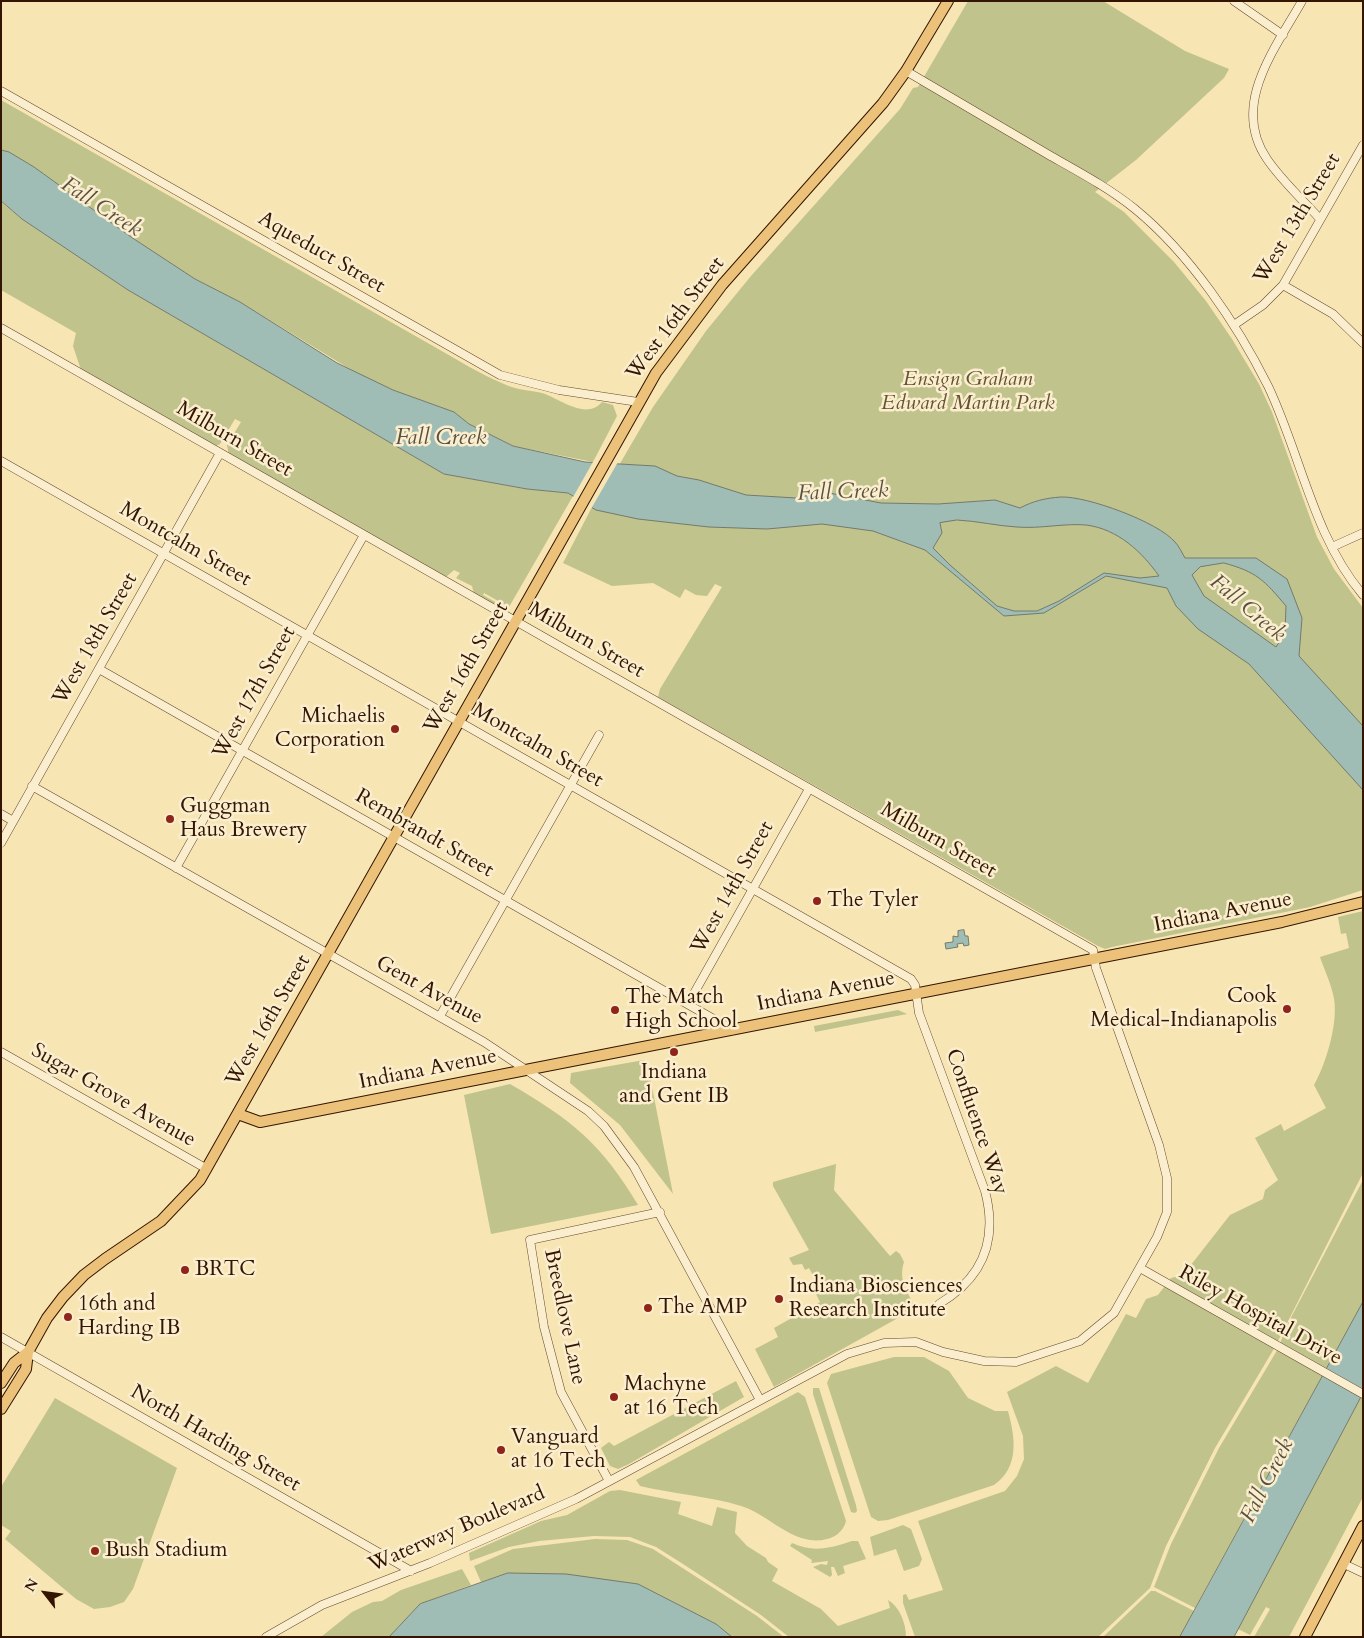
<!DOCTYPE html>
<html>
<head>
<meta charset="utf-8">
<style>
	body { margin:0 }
	#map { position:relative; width:1364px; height:1638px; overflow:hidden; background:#f8e5b4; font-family:Cardo,serif }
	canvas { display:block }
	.frame { position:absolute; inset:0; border:2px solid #331501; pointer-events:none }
	.north { position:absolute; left:20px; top:1568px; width:50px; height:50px; -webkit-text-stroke:4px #faeece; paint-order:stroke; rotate:300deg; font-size:14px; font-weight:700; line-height:20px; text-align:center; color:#331501 }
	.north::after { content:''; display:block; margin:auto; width:18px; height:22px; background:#331501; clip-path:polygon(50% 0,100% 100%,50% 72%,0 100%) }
</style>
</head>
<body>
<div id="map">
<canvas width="1364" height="1638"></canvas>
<div class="frame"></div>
<div class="north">N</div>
</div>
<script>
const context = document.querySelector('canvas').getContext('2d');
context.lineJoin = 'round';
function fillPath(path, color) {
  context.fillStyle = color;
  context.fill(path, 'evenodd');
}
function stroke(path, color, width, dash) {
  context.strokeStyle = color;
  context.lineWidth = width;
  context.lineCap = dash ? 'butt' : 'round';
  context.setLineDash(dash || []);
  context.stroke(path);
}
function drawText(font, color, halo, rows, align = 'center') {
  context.font = font + ' Cardo,serif';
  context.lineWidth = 5;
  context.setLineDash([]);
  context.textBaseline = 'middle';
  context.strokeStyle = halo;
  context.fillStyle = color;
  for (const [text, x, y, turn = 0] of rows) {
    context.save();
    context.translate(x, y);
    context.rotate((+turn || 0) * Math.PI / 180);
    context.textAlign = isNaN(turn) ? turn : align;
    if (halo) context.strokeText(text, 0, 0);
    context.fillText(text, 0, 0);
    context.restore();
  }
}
fillPath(new Path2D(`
	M968,1h135l82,50 44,18 -5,9 -88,82 -41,32 29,20 50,50 32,39 26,38 27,45 13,28 45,125 17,32 29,39v282l-53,17 -198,40 -7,2 -7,-3 -440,-249 2,-8 62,-102 -7,-3 -8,12 -11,-1 -11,-6 -5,9 -27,-15 -41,3 -49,-23 29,-56 2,1 59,-101 53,-76 45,-55 149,-167 13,-21 5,-1z
	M1,100l432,246c23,13 47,28 71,38 12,6 26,6 38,9 17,5 44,28 60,9l11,3 4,11 -24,46 -80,-16 -44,-22 -15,-12 -61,-22 -35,-16 -118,-72 -45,-23 -64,-42 -97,-70 -25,-15 -8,-2z
	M1,202l21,17 106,71 316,184 82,15 42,4 5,3 -64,111 -25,-14 -1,2 23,13 -1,2 -31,-16 -2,-8 -16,-8 4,-5 -6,-3 -8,7 -217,-121 -2,-11 14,-23 -6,-3 -15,25 -4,2 -135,-76 -8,-24 3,-13 -75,-43z
	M1363,911v262l-88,174 -60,101 -49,98 -16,42 -52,49h-183l-12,-34v-8l3,-1 3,6 34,-10 -25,-69 87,-30 12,-15 7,-17 -1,-23 -16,-44 49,-26 32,17 38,-69 10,4 10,-19 12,-4 13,-17 12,-3 47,-60 33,-16 2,-9 13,-10 -23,-42 26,-14 3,7 42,-23 -12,-23c12,-21 26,-66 19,-91 -3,-13 -9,-25 -13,-37l29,-9 -3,-15 -5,1 -3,-17z
	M898,1010l9,4 -92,18 -1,-6z
	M644,1060l6,17 23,117 -53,-69 -50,-42 1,-10z
	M510,1084c62,36 91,59 128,121l-147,29 -27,-139z
	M836,1164l-2,26 56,66 6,-5 4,3 4,8c-6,18 3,30 12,46l-142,79 -19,-38 23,-12 -4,-9 46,-26 -7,-14 5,-3 -9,-17 -4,2 -3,-6 -9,1 -4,-7 20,-8 -36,-64v-4z
	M1363,1180v122l-168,306 -41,-21 17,-43 48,-96 60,-101 6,-18z
	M894,1357h30l25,14 19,27 27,13h13c7,26 12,56 -14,74l-106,35 -10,1 -7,-4 -44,-134 4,-9z
	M736,1381l8,16 -115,67 -11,5 -8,-3 -9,-18 8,-6 5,4z
	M813,1388h6l37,117 1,6 -2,2 -4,-1 -38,-118z
	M798,1392l7,5 41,124c-4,16 -21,21 -36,19 -26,-4 -45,-27 -69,-34 -32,-10 -68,-12 -101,-20l-4,-6z
	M1363,1393v104l-74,140h-35l16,-28 -4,-2 -16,28 -12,-6z
	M55,1398l122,70 -44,121 -9,13 -14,5 -16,2 -18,-10 -71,-60 6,-8 -10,-6v-38z
	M620,1490l61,12 -3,12 34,12 5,-19 20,5 -2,21 12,13 19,12 2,4 10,7 -6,12 49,28 17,17 52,-18 -2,-8c12,7 18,24 18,37h-117l-28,-22 -78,-51 -27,-17 -26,-10 -36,-1 -55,5 -30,6 -39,14 -1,-8 72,-32 26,-6 43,-24z
	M903,1525l8,4 11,30 -3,7 -15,5 -8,-22 -22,7 -4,-19z
	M595,1539l32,1 26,9 104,67 27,21h-52l-16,-13 -78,-40 -130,-11 -27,9 -7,-16 39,-17z
	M852,1541h6l8,18 -23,7 2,7 -7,3 -4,-9h-3l1,8 -2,2 -17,-10 8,-3 6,1 1,-4 -17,2 1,-3 -22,-14 2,-3c21,10 39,5 60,-2z
	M462,1569l9,16 -51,19 -31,33h-68l31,-25 21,-10 9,-1 19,-11z
	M1151,1591h4l39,20 -14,26h-77z`), '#c0c38b');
const water = new Path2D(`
	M1,150l8,2 25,15 97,70 64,42 45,23 97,61 56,27 61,22 15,12 44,22 72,16 70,4 22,10 22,4 47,15 50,3 28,-6 57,11 57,1 57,-4 25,8c13,-7 26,-10 41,-11 26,-1 97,25 114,45 4,4 7,11 10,16h71l31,21 15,39 -3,38 64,70v64l-114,-126 -51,-35 -22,-23 -9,-18 -61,-12 -62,37 -40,3 -79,-66 -52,-19 -51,-7 -55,5 -58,-2 -71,-8 -42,-9 -28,-17 -41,-4 -83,-15 -316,-184 -106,-71 -21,-18zM957,520c21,1 40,6 60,7 23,2 48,-4 69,-2 32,4 56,27 73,51l-19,2 -36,-5 -45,28 -22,10h-23l-17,-5 -47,-41 -17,-17 9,-15 -2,-10zM1224,563c33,9 40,17 62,43l-1,27 -9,14 -72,-51 -12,-21 8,-8z
	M964,930l1,6h3l1,9 -5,1 -1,-3 -6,1 1,3 -12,2 -1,-6 8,-1v-6l5,1v-6z
	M1363,1302v91l-129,244h-54z
	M508,1573l58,1 72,10 78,40 16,13h-343l31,-33z`);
fillPath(water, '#a0bdb5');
stroke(water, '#747a6d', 1);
fillPath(new Path2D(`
	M594,460l24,2 -27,47 -19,-10z`), '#f8e5b4');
const minor = new Path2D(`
	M1234,1l49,34
	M1302,1c-27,48 -72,104 -35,158 14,21 36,41 53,60
	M906,71c48,28 96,56 143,84 30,17 60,33 86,54 55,45 102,115 133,177 33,69 45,150 95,209
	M1,91l499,284 59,15 79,12
	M1283,285l50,29 30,29
	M1234,325l29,-20 20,-20 80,-140
	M1,328l1092,622 3,18 63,177 8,33v34l-10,25 -43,76 -34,28 -64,21 -32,-1 -41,-9 -27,-10 -32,1 -37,11 -271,145 -146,64 -108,42 -56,32
	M1,461l910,518 4,6 4,28 66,178c13,49 -2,87 -46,113
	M1332,547l31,-14
	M99,669l634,361
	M32,786l452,256 104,69 16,15 30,41 126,233
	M1,814l12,7
	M1,843l219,-390
	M176,868l188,-333
	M688,1004l121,-215
	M440,1016l159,-281
	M1,1052l206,117
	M1140,1268l223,126
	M1,1337l410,234
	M609,1481l-48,-89 -17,-65 -14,-87 130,-28
	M1344,1564l19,9`);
const major = new Path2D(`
	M238,1114l22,8 1022,-200 81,-20
	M1,1383l13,-20 14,-11
	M1,1409l25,-40 2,-17 19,-34 16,-21 21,-22 21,-16 56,-38 39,-41 456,-807 66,-88 161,-182 23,-32 42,-70
	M1305,1637l58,-111`);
stroke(minor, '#64492e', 9);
stroke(major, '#331501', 12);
stroke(minor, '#faeece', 8);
stroke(major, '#ecc27a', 10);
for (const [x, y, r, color] of [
	[395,729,5,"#8f2418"],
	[170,819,5,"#8f2418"],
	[817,901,5,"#8f2418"],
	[1287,1009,5,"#8f2418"],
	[615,1010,5,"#8f2418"],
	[674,1052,5,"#8f2418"],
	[185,1270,5,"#8f2418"],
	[779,1299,5,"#8f2418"],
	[648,1308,5,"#8f2418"],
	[68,1317,5,"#8f2418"],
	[614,1397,5,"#8f2418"],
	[501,1450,5,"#8f2418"],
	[95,1551,5,"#8f2418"]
]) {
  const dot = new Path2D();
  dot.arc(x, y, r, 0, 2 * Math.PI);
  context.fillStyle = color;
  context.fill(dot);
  stroke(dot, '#faeece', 2);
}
drawText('21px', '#331501', '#faeece', [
	["West 13th Street",1298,219,-59],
	["Aqueduct Street",321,253,30],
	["West 16th Street",676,319,-53],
	["Milburn Street",234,440,30],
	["Montcalm Street",185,545,30],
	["West 18th Street",96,639,-60],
	["Milburn Street",586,641,30],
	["West 16th Street",467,668,-60],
	["West 17th Street",255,693,-61],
	["Montcalm Street",537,746,30],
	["Rembrandt Street",424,834,30],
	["Milburn Street",938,841,30],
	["West 14th Street",733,888,-61],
	["Indiana Avenue",1223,913,-11],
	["Gent Avenue",429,991,29],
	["Indiana Avenue",826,992,-11],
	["West 16th Street",269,1021,-60],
	["Indiana Avenue",428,1070,-11],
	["Sugar Grove Avenue",113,1096,30],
	["Confluence Way",976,1122,71],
	["Riley Hospital Drive",1260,1316,29],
	["Breedlove Lane",564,1317,78],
	["North Harding Street",215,1439,30],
	["Waterway Boulevard",457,1530,-23]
]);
drawText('italic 21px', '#645231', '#faeece', [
	["Ensign Graham",968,380],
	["Edward Martin Park",968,404]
]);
drawText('21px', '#331501', '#faeece', [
	["Michaelis",385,717,"right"],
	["Corporation",385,741,"right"],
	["Guggman",180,807],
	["Haus Brewery",180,831],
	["The Tyler",827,901],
	["Cook",1277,997,"right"],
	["Medical-Indianapolis",1277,1021,"right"],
	["The Match",625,998],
	["High School",625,1022],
	["Indiana",674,1073,"center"],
	["and Gent IB",674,1097,"center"],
	["BRTC",195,1270],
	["Indiana Biosciences",789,1287],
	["Research Institute",789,1311],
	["16th and",78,1305],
	["Harding IB",78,1329],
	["The AMP",658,1308],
	["Machyne",624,1385],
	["at 16 Tech",624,1409],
	["Vanguard",511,1438],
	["at 16 Tech",511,1462],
	["Bush Stadium",105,1551]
], 'left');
drawText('italic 22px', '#595040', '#faeece', [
	["Fall Creek",101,208,33],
	["Fall Creek",441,439],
	["Fall Creek",843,493,-2],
	["Fall Creek",1247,609,40],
	["Fall Creek",1268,1481,-63]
]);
</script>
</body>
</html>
